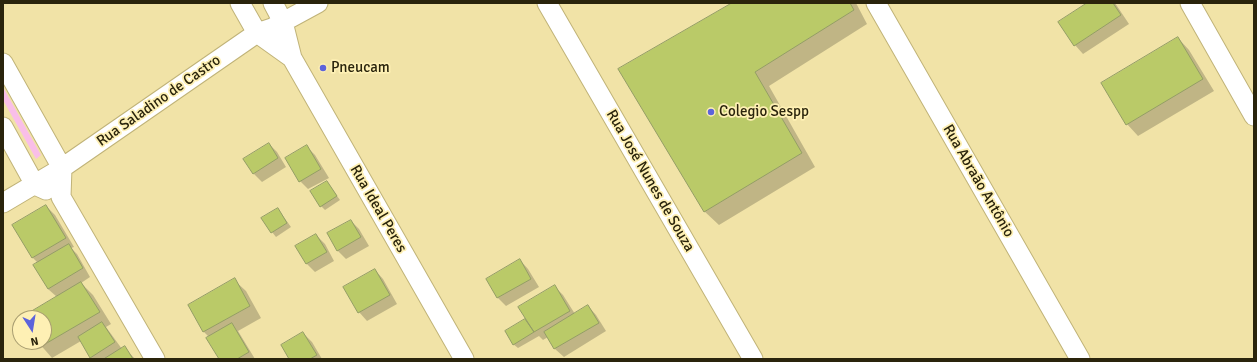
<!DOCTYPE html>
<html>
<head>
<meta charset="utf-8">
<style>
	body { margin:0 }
	#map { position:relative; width:1257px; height:362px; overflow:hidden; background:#f1e3a7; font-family:Signika,sans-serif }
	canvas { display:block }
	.frame { position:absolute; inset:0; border:4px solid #2a240c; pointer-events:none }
	.north { position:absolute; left:12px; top:310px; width:40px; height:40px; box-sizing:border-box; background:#fef0b4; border:1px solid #a99e71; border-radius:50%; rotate:168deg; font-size:11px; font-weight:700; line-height:16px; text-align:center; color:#2a240c }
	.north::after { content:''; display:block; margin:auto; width:14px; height:18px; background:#5d63db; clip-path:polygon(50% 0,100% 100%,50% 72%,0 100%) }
</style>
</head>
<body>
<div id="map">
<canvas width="1257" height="362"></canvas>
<div class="frame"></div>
<div class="north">N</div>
</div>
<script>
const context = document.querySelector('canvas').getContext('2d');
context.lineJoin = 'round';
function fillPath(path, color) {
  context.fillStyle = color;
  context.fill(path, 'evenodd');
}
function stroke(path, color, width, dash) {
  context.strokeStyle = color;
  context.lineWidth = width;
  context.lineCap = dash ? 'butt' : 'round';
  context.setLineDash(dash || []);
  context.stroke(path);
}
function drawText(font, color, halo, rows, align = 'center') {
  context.font = font + ' Signika,sans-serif';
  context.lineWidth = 3.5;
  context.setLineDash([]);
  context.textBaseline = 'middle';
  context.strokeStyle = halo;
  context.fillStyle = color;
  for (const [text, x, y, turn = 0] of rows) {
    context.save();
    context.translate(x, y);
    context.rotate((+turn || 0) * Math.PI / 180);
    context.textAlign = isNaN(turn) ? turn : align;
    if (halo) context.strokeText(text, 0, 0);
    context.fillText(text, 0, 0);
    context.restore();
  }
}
fillPath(new Path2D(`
	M3,87l38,68 -5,4 -33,-59z`), '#f9bee8');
fillPath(new Path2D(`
	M734,3h122l11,21 -98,62 46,81 -96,58 -15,-14z
	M1089,3h26l14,21 -46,30 -8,-9z
	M1178,38l11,12 25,41 -76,45 -11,-12z
	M269,144l8,8 9,15 -24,15 -8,-8z
	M307,147l8,8 14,23 -21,11 -8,-8z
	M327,182l13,18 -15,10 -4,-4z
	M46,206l9,9 19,32 -3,1 6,6 13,23 -9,6 12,12 18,29 -5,3 16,22 3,-1 10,11h-43l-11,-18 -29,17 -14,-16h6v-24h-21l34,-21 -9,-8 -10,-26 -5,-5z
	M278,209l13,18 -15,10 -4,-5z
	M351,221l8,8 10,17 -23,13 -9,-9z
	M316,235l9,9 9,17 -19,11 -9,-9z
	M520,260l8,9 11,18 -33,19 -8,-8 -11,-19z
	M375,270l8,9 14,25 -30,17 -8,-9z
	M234,280l12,11 15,27 -23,13 17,28h-35l-11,-22 -5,-5 -15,-27z
	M555,287l8,8 12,19 13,-8 8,9 10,16 -42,26 -9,-8 -7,-12 -5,3 -4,-4 -21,12 -5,-4 12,-24 4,3z
	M303,333l9,9 10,17h-32z`), '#0003');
const building = new Path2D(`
	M732,3h118l4,7 -99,62 47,81 -98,59 -86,-143z
	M1087,3h26l8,12 -47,31 -16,-24z
	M1178,37l25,42 -77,46 -25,-42z
	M269,143l9,15 -25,16 -10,-15z
	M307,145l14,24 -22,13 -14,-24z
	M327,181l10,15 -17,11 -10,-16z
	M46,205l20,33 -34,20 -20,-33z
	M278,208l9,15 -16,10 -10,-15z
	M351,220l10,17 -24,14 -10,-18z
	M316,234l11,18 -21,12 -11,-18z
	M69,244l14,24 -35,21 -15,-24z
	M520,259l11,20 -34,19 -11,-19z
	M375,269l15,26 -32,18 -15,-26z
	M235,278l15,28 -47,26 -15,-27z
	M81,282l19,30 -60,35 -3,-5h7v-24l-22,-1z
	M555,285l15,26 -36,21 -16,-25z
	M588,305l11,18 -45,26 -10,-17z
	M525,319l9,13 -21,13 -8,-14z
	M102,322l13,20 -25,16 -12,-21z
	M232,323l17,29 -12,7h-18l-13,-21z
	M303,332l14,23 -7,4h-21l-8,-14z
	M125,346l8,13h-29z`);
fillPath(building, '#baca68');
stroke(building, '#939d65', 1);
const minor = new Path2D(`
	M240,3l17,30 35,25
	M273,3l10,19 9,36 172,301
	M547,3l206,356
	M876,3l204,356
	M1190,3l64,113
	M3,63l59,105 -1,29 94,162
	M3,127l32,58 11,5
	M3,203l59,-35 195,-135 15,-5 46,-25`);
stroke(minor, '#c0b378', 21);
stroke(minor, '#fff', 19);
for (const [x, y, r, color] of [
	[323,68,4,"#5d63db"],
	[711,112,4,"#5d63db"]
]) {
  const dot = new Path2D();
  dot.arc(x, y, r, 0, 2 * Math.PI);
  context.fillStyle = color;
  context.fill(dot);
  stroke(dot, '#fef0b4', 1.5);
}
drawText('15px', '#2a240c', '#fef0b4', [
	["Pneucam",331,68],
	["Colegio Sespp",719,112]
], 'left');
drawText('15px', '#2a240c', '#fef0b4', [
	["Rua Saladino de Castro",159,101,-35],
	["Rua José Nunes de Souza",650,181,60],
	["Rua Abraão Antônio",978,181,60],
	["Rua Ideal Peres",378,209,60]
]);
</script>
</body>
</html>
